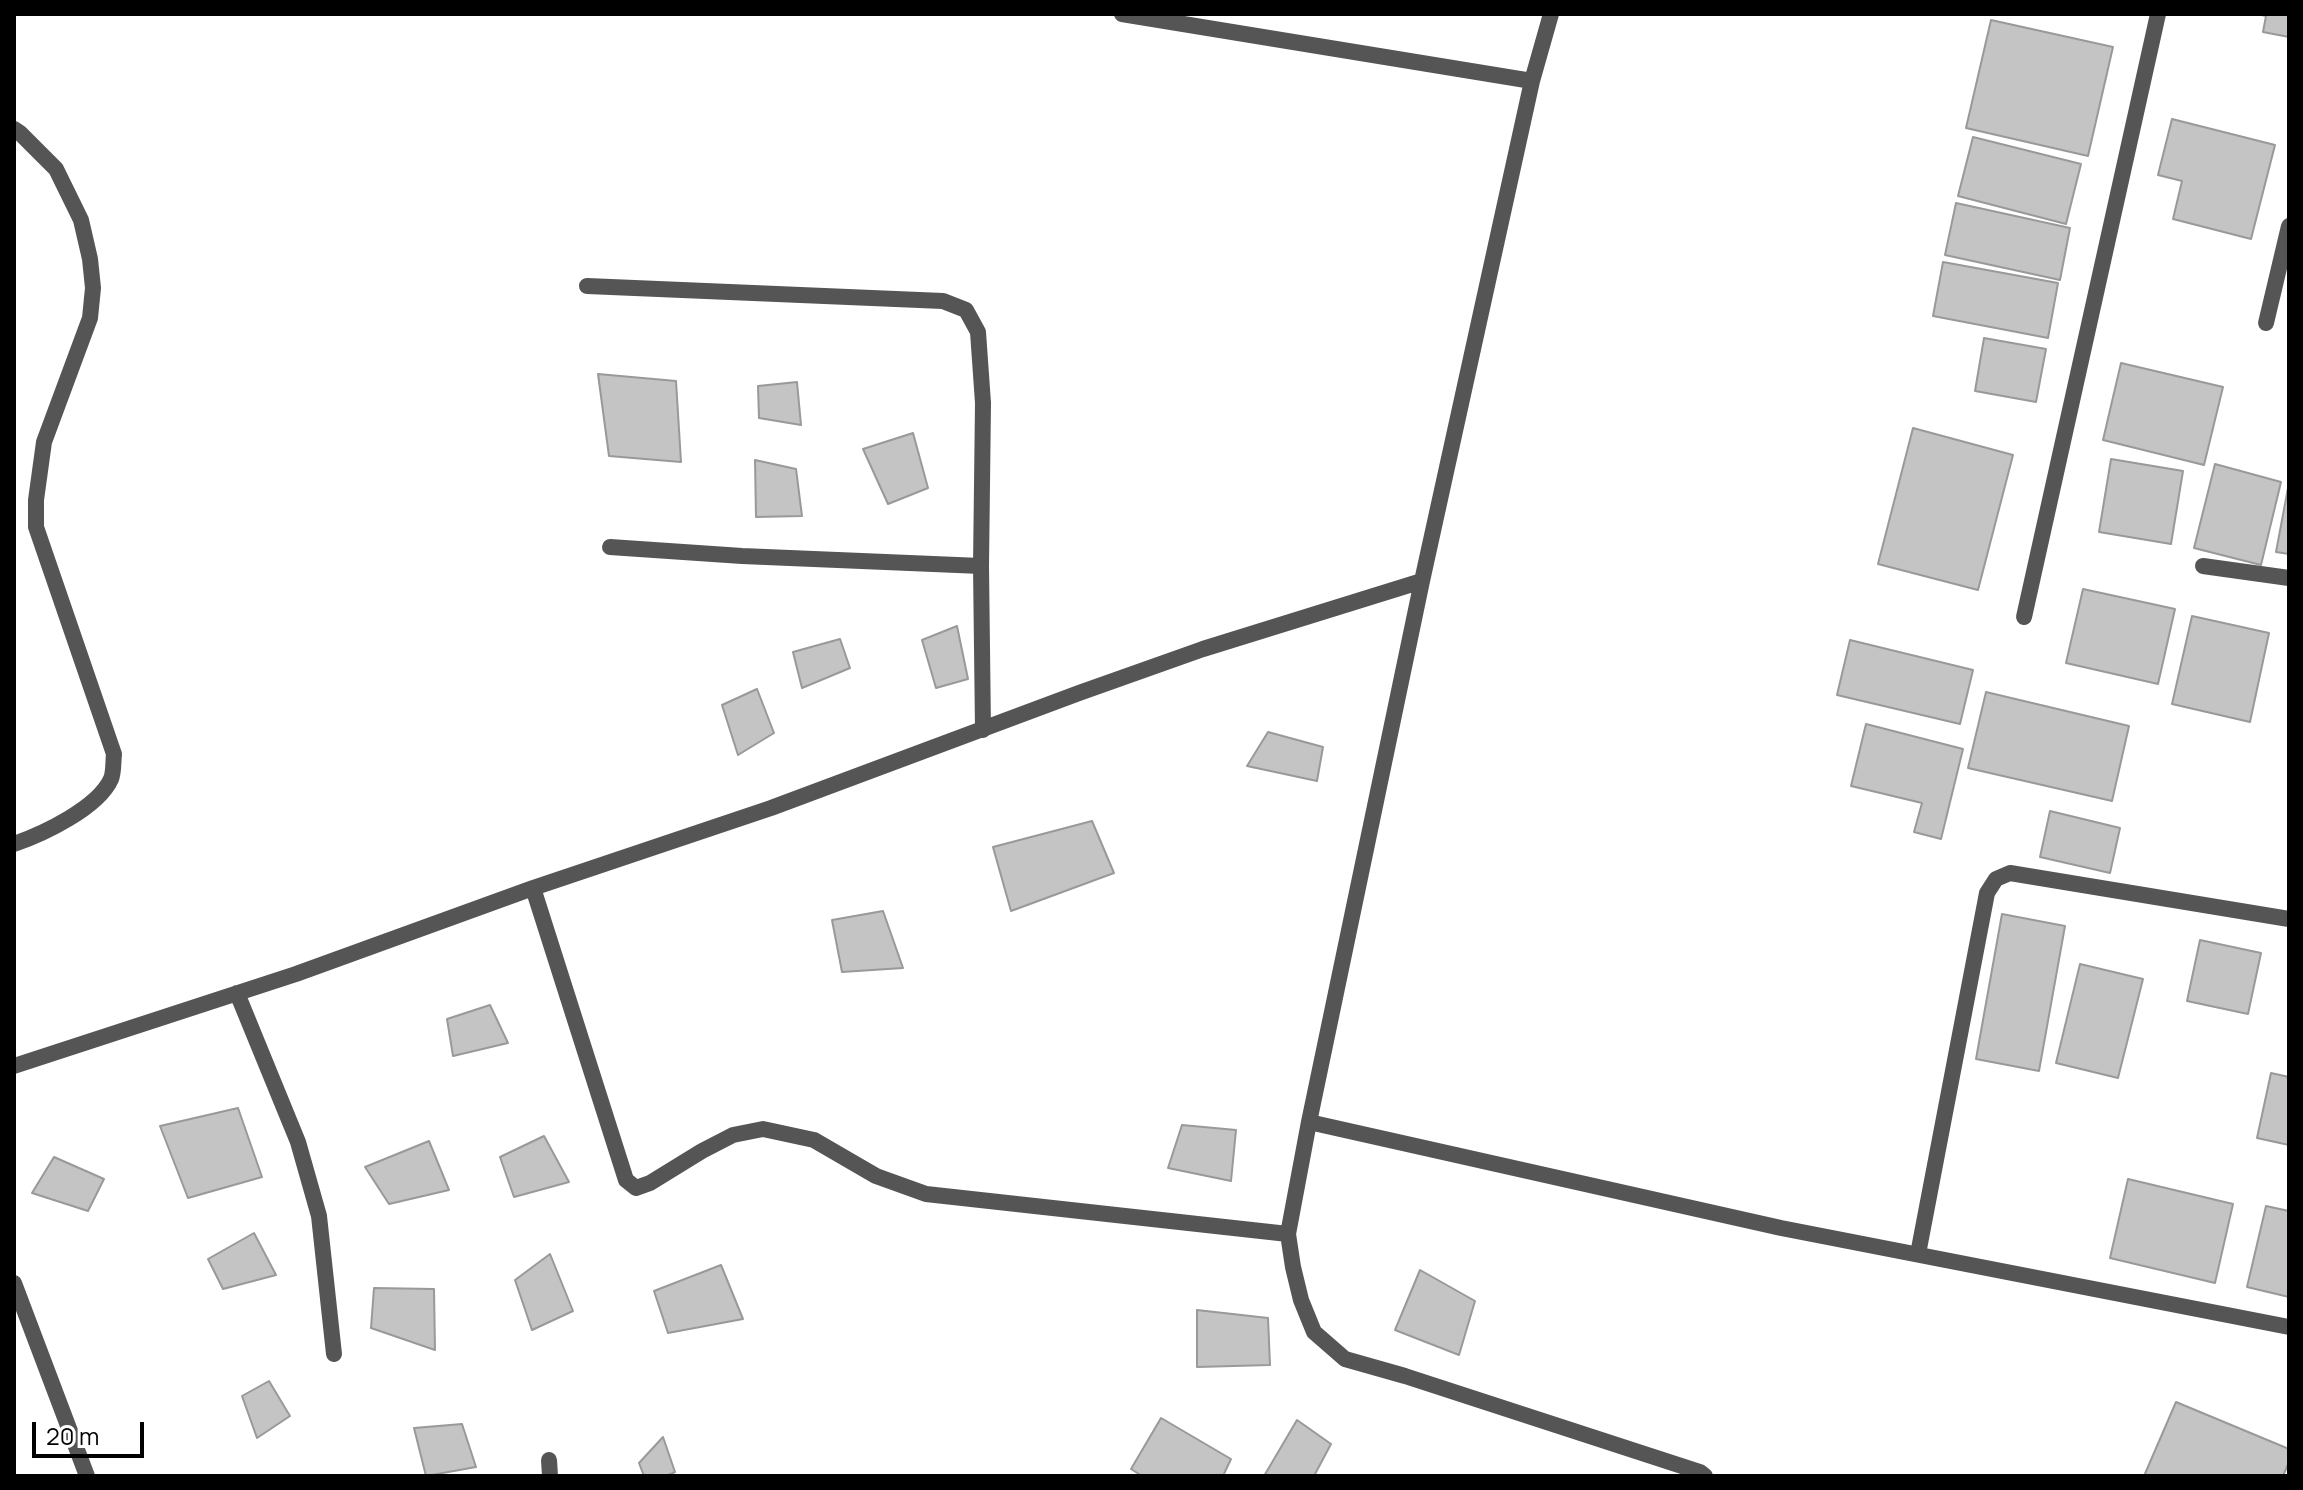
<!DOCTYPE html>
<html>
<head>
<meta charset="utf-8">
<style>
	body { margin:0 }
	#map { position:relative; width:2303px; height:1490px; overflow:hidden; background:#fff; font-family:Manrope,sans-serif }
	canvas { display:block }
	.frame { position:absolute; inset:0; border:16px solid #000; pointer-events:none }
	.scale { position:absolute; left:32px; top:1422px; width:112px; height:36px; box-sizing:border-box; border:4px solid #000; border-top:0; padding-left:10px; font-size:24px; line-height:28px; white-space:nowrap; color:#000; -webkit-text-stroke:6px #fff; paint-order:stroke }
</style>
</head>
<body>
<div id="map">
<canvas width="2303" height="1490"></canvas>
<div class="frame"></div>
<div class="scale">20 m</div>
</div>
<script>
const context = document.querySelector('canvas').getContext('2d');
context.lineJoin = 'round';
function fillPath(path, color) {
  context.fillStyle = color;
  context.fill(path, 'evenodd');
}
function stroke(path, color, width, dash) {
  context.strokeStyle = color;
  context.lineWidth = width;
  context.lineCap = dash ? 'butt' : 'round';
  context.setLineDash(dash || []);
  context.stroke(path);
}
const building = new Path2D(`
	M2257,14h32v23l-26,-5 3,-16z
	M1991,20l122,27 -25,109 -122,-28z
	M2172,119l103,26 -24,94 -78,-20 9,-38 -24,-6z
	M1973,137l108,27 -15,60 -108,-28z
	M1956,203l114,25 -10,52 -115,-25z
	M1943,262l115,21 -10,55 -115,-22z
	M1984,338l62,11 -10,53 -61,-11z
	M2121,363l102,24 -19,78 -101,-25z
	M598,374l78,7 5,81 -72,-6z
	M797,382l4,43 -42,-7 -1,-32z
	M1913,428l100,27 -35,135 -100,-26z
	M913,433l15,55 -40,16 -25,-55z
	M2111,459l72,12 -12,73 -72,-12z
	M755,460l41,9 6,47 -46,1z
	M2215,464l66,18 -20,83 -67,-17z
	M2288,488h1v66l-13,-2z
	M2083,589l92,20 -17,75 -92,-21z
	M2192,616l77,17 -19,89 -78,-18z
	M957,626l11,53 -32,9 -14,-48z
	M840,639l10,29 -48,20 -9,-36z
	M1850,640l123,30 -13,54 -123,-29z
	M757,689l17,44 -36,22 -16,-50z
	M1986,692l143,34 -17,75 -144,-33z
	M1866,724l97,25 -22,90 -27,-7 8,-29 -71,-17z
	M1268,732l55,15 -6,34 -70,-15z
	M2050,811l70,17 -10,45 -70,-16z
	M1092,821l22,52 -103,38 -18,-64z
	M883,911l20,57 -61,4 -10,-52z
	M2002,914l63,12 -26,145 -63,-12z
	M2200,940l61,13 -13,61 -61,-13z
	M2080,964l63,15 -25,99 -62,-15z
	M490,1005l18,38 -55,13 -6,-37z
	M2271,1073l18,4v68l-32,-7z
	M238,1108l24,69 -74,21 -28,-72z
	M1182,1125l54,5 -5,51 -63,-13z
	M544,1136l25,46 -55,15 -14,-40z
	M429,1141l20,49 -60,14 -24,-37z
	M54,1157l50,22 -16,32 -56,-18z
	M2128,1179l105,25 -18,79 -105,-25z
	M2266,1206l23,5v86l-42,-10z
	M254,1233l22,42 -53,14 -15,-30z
	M550,1254l23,57 -41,19 -17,-50z
	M721,1265l22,54 -75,14 -14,-42z
	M1420,1270l55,31 -16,54 -64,-25z
	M374,1288l60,1 1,61 -64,-22z
	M1197,1310l71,8 2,47 -73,2z
	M269,1381l21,35 -33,22 -15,-42z
	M2176,1402l113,47v13l-6,14h-139z
	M1161,1418l70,41 -8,17h-81l-11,-7z
	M1297,1420l34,24 -17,32h-50z
	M462,1424l14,43 -50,9 -12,-48z
	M663,1437l12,35 -9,4h-22l-5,-13z`);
fillPath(building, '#c4c4c4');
stroke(building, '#999', 2);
stroke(new Path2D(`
	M1122,14l410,67
	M1551,14l-19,67 -110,500 -113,541 -21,112 5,33 8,33 13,32 31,27 60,17 295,96 5,4
	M14,129l6,4 36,36 25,51 9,39 3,29 -3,30 -46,124 -8,58v27l78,227c-1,7 0,18 -3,25 -13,29 -68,55 -97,65
	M587,286l356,15 23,9 12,22 5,71 -2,163 2,164
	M2266,323l23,-97
	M610,547l132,9 239,10
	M2203,566l86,12
	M2024,617l134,-603
	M533,888l93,292 10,8 14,-5 52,-32 31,-16 30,-6 51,11 62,36 50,18 362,40
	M237,993l61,149 21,74 15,138
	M14,1066l282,-92 237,-86 238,-80 308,-115 124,-44 219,-68
	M1309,1122l472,106 508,99
	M1918,1254l69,-361 9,-14 14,-6 279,46
	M14,1283l73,193
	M549,1460l1,16`), '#555', 16);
</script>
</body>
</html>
